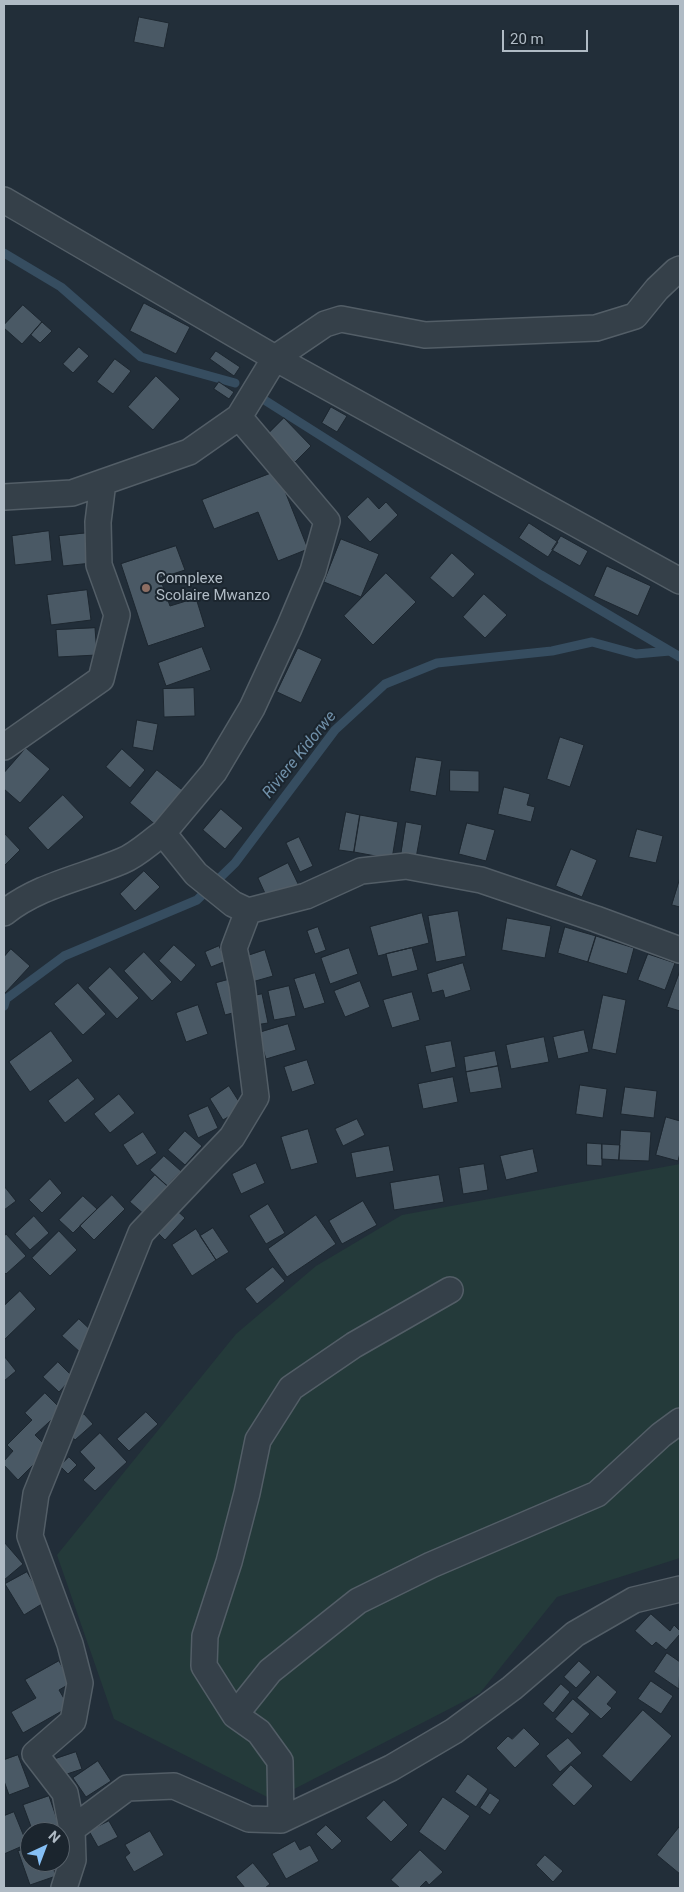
<!DOCTYPE html>
<html>
<head>
<meta charset="utf-8">
<style>
	body { margin:0 }
	#map { position:relative; width:684px; height:1892px; overflow:hidden; background:#222e39; font-family:Roboto,sans-serif }
	canvas { display:block }
	.frame { position:absolute; inset:0; border:5px solid #b0bbc5; pointer-events:none }
	.north { position:absolute; left:20px; top:1822px; width:50px; height:50px; box-sizing:border-box; background:#1b252e; border:1px solid #57616a; border-radius:50%; rotate:43deg; font-size:14px; font-weight:700; line-height:20px; text-align:center; color:#b0bbc5 }
	.north::after { content:''; display:block; margin:auto; width:18px; height:22px; background:#85bff5; clip-path:polygon(50% 0,100% 100%,50% 72%,0 100%) }
	.scale { position:absolute; left:502px; top:30px; width:86px; height:22px; box-sizing:border-box; border:2px solid #b0bbc5; border-top:0; padding-left:6px; font-size:15px; line-height:18px; white-space:nowrap; color:#b0bbc5; -webkit-text-stroke:4px #1b252e; paint-order:stroke }
</style>
</head>
<body>
<div id="map">
<canvas width="684" height="1892"></canvas>
<div class="frame"></div>
<div class="north">N</div>
<div class="scale">20 m</div>
</div>
<script>
const context = document.querySelector('canvas').getContext('2d');
context.lineJoin = 'round';
function fillPath(path, color) {
  context.fillStyle = color;
  context.fill(path, 'evenodd');
}
function stroke(path, color, width, dash) {
  context.strokeStyle = color;
  context.lineWidth = width;
  context.lineCap = dash ? 'butt' : 'round';
  context.setLineDash(dash || []);
  context.stroke(path);
}
function drawText(font, color, halo, rows, align = 'center') {
  context.font = font + ' Roboto,sans-serif';
  context.lineWidth = 4;
  context.setLineDash([]);
  context.textBaseline = 'middle';
  context.strokeStyle = halo;
  context.fillStyle = color;
  for (const [text, x, y, turn = 0] of rows) {
    context.save();
    context.translate(x, y);
    context.rotate((+turn || 0) * Math.PI / 180);
    context.textAlign = isNaN(turn) ? turn : align;
    if (halo) context.strokeText(text, 0, 0);
    context.fillText(text, 0, 0);
    context.restore();
  }
}
fillPath(new Path2D(`
	M680,1164v394l-123,39 -77,96 -207,107 -159,-81 -57,-164 179,-221 80,-68 86,-51z`), '#243a3a');
stroke(new Path2D(`
	M4,253l57,34 80,70 94,26
	M266,401l275,174 139,82
	M4,1006l2,-7 58,-43 133,-56 38,-37 100,-133 50,-46 52,-21 115,-12 40,-9 44,12 34,-3`), '#364d60', 9);
const building = new Path2D(`
	M139,17l30,6 -5,25 -30,-6z
	M144,303l46,24 -14,27 -46,-23z
	M23,305l19,17 -20,22 -18,-16v-3z
	M42,322l10,9 -12,12 -9,-8z
	M79,347l10,9 -16,17 -10,-9z
	M216,351l24,16 -6,9 -24,-17z
	M115,359l16,12 -18,23 -16,-12z
	M156,376l24,23 -27,31 -25,-23z
	M219,382l15,10 -5,7 -15,-10z
	M331,407l16,9 -10,16 -15,-9z
	M284,418l27,28 -16,16 -27,-28z
	M277,471l31,78 -30,12 -20,-49 -44,17 -12,-29z
	M368,497l11,12 7,-7 12,13 -28,27 -23,-25z
	M529,523l29,19 -10,15 -29,-19z
	M49,531l3,30 -37,4 -3,-29z
	M88,533l4,30 -29,3 -4,-30z
	M561,536l27,15 -8,15 -28,-16z
	M341,539l38,15 -18,43 -37,-15z
	M176,546l9,24 -25,8 10,28 26,-8 9,29 -57,19 -27,-82z
	M452,553l23,21 -22,24 -23,-20z
	M607,566l44,20 -13,30 -44,-20z
	M386,573l30,29 -43,43 -29,-29z
	M87,590l4,30 -40,5 -4,-30z
	M484,594l23,21 -22,23 -22,-21z
	M95,628l2,27 -39,2 -2,-27z
	M202,647l9,23 -45,16 -8,-23z
	M298,648l24,11 -21,44 -24,-11z
	M194,688l1,28 -31,1 -1,-28z
	M137,720l21,4 -5,27 -20,-4z
	M560,737l24,8 -14,42 -23,-8z
	M26,748l24,21 -30,34 -16,-14v-16z
	M122,749l23,21 -15,18 -24,-21z
	M416,757l26,4 -6,35 -26,-5z
	M157,770l29,23 -28,34 -28,-24z
	M450,770l29,1v21l-29,-1z
	M504,787l26,7 -3,11 8,2 -4,15 -33,-8z
	M63,795l21,22 -36,33 -20,-22z
	M221,809l22,19 -18,21 -22,-19z
	M346,812l14,3 -6,37 -15,-2z
	M360,815l38,7 -6,37 -38,-7z
	M406,822l16,3 -6,33 -15,-3z
	M467,823l28,7 -9,31 -27,-7z
	M637,829l26,7 -7,27 -27,-6z
	M4,833l16,17 -16,16z
	M299,837l14,29 -13,6 -14,-29z
	M571,849l26,11 -15,37 -26,-11z
	M288,863l12,25 -31,14 -11,-24z
	M144,871l16,16 -25,24 -15,-17z
	M680,878v29l-8,-2z
	M458,911l8,45 -30,6 -8,-46z
	M422,913l7,30 -51,13 -8,-29z
	M507,918l44,8 -6,32 -43,-8z
	M318,927l8,23 -11,4 -8,-23z
	M565,927l31,9 -8,26 -30,-9z
	M596,936l38,12 -7,26 -39,-12z
	M174,945l22,20 -15,17 -22,-21z
	M219,946l7,15 -15,6 -6,-15z
	M349,948l9,26 -28,10 -9,-26z
	M412,948l6,22 -26,7 -6,-23z
	M11,949l19,17 -25,27 -1,-1v-35z
	M265,950l8,26 -21,6 -8,-25z
	M144,952l28,30 -20,19 -28,-30z
	M648,954l27,9 -10,27 -27,-10z
	M463,963l8,27 -26,8 -2,-8 -11,3 -5,-19z
	M110,967l29,31 -22,21 -29,-31z
	M680,971v40l-13,-4z
	M315,973l10,30 -21,6 -10,-30z
	M231,979l9,32 -15,4 -9,-32z
	M360,981l10,26 -25,10 -11,-26z
	M78,983l28,31 -23,21 -29,-31z
	M289,986l7,30 -22,4 -6,-29z
	M412,992l8,28 -28,8 -9,-28z
	M262,994l6,29 -13,2 -6,-28z
	M603,995l23,5 -10,54 -24,-5z
	M198,1005l10,29 -22,8 -10,-29z
	M288,1024l8,26 -30,9 -8,-26z
	M584,1030l5,22 -31,7 -5,-22z
	M51,1031l22,30 -43,31 -21,-30z
	M544,1037l5,25 -38,7 -5,-24z
	M451,1041l5,26 -25,6 -6,-27z
	M495,1051l3,15 -32,6 -2,-15z
	M307,1060l8,24 -23,8 -8,-25z
	M498,1066l4,22 -32,5 -4,-21z
	M453,1077l5,25 -35,7 -5,-25z
	M78,1078l17,21 -30,24 -17,-22z
	M580,1085l27,4 -4,29 -27,-4z
	M229,1086l14,22 -20,12 -13,-21z
	M625,1087l32,4 -3,27 -33,-4z
	M119,1094l16,19 -25,20 -16,-19z
	M208,1106l10,22 -20,10 -10,-23z
	M666,1117l14,4v32l-2,8 -22,-6z
	M357,1119l8,16 -22,11 -8,-17z
	M308,1129l10,34 -27,7 -10,-33z
	M621,1130l30,2 -2,29 -30,-1z
	M185,1131l17,15 -17,19 -17,-15z
	M143,1132l14,21 -20,13 -14,-21z
	M587,1143l15,1v22l-15,-1z
	M602,1144l18,1 -1,15 -17,-1z
	M389,1146l5,25 -38,7 -5,-25z
	M533,1149l5,23 -32,8 -6,-24z
	M164,1156l17,15 -14,15 -17,-16z
	M256,1163l9,20 -24,11 -9,-20z
	M484,1164l4,26 -25,4 -4,-26z
	M155,1175l16,14 -25,27 -16,-14z
	M439,1175l5,27 -50,8 -4,-27z
	M50,1179l12,14 -20,20 -13,-13z
	M4,1186l12,15 -12,9z
	M112,1195l13,14 -31,31 -14,-14z
	M83,1196l14,13 -24,24 -14,-13z
	M363,1201l14,24 -35,19 -13,-23z
	M268,1204l17,29 -19,11 -17,-28z
	M172,1206l13,12 -20,22 -13,-13z
	M316,1215l20,29 -49,33 -19,-28z
	M34,1216l15,17 -19,17 -15,-16z
	M213,1228l16,24 -13,8 -16,-24z
	M196,1229l20,31 -24,16 -20,-31z
	M59,1231l18,19 -27,26 -18,-18z
	M6,1234l20,22 -20,18 -2,-2v-35z
	M273,1267l12,14 -28,23 -12,-15z
	M20,1291l16,18 -32,31v-34z
	M79,1319l18,17 -16,17 -19,-17z
	M4,1356l12,15 -12,10z
	M58,1362l15,15 -14,15 -16,-15z
	M45,1393l17,17 -27,25 14,14 -31,31 -14,-15v-4l9,-10 -6,-6 25,-25 -7,-7z
	M146,1412l12,12 -29,27 -12,-12z
	M84,1414l9,10 -18,16 -9,-10z
	M100,1433l27,29 -32,29 -12,-11 12,-12 -15,-16z
	M69,1457l8,8 -9,9 -8,-8z
	M4,1542l19,22 -19,16z
	M27,1572l18,30 -21,13 -19,-31z
	M651,1614l19,17 4,-6 6,6v3l-14,16 -10,-8 -4,4 -17,-15z
	M667,1653l13,9 -1,27 -25,-17z
	M59,1661l12,22 -12,7 10,17 -46,26 -12,-21 25,-14 -11,-18z
	M579,1661l12,11 -15,16 -12,-11z
	M598,1675l19,17 -10,12 5,4 -11,11 -24,-21z
	M651,1681l22,15 -12,18 -23,-15z
	M561,1684l9,8 -17,21 -10,-9z
	M573,1699l17,15 -18,20 -17,-15z
	M643,1710l29,26 -41,46 -29,-26z
	M524,1728l16,16 -25,24 -19,-20 12,-12 4,3z
	M568,1738l14,15 -22,19 -14,-16z
	M76,1752l6,17 -24,8 -6,-17z
	M18,1755l12,32 -21,8 -5,-14v-21z
	M98,1761l13,20 -25,16 -13,-19z
	M571,1765l22,21 -19,20 -22,-21z
	M468,1774l20,15 -12,18 -21,-15z
	M490,1793l10,7 -10,15 -10,-7z
	M49,1796l11,32 -12,4h-15l-10,-27z
	M443,1797l27,19 -25,35 -26,-19z
	M384,1800l24,25 -17,17 -25,-24z
	M14,1812l13,32 -23,10v-38z
	M109,1821l9,16 -20,10 -9,-16z
	M326,1825l16,16 -10,9 -16,-16z
	M680,1826v48l-23,-19z
	M150,1831l14,24 -30,17 -9,-15 5,-4 -5,-8z
	M295,1841l5,9 10,-5 9,16 -33,18 -14,-25z
	M30,1848v14h21l5,14 -26,9 -12,-34z
	M420,1850l23,22 -14,13 -3,-4 -7,7h-19l-9,-8z
	M545,1855l18,16 -10,11 -17,-17z
	M253,1863l17,21 -5,4h-20l-9,-11z`);
fillPath(building, '#4a5965');
stroke(building, '#1d2730', 1);
const street = new Path2D(`
	M4,200l271,158 405,223
	M239,417l88,104 -14,50 -24,57 -37,80 -38,64 -51,61 33,41 37,30 15,7 58,-15 55,-25 45,-5 75,14 115,39 84,31
	M4,497l68,-4 117,-41 50,-35 36,-59 50,-34 16,-5 84,16 171,-7 39,-12 22,-27 19,-18 4,-2
	M4,747l97,-68 16,-64 -18,-50 -1,-43 5,-40
	M4,913c35,-28 78,-35 118,-52 15,-6 28,-19 41,-28
	M235,1715l35,-44 88,-70 73,-36 166,-71 64,-59 19,-14
	M281,1820l-1,-59 -21,-29 -24,-17 -31,-49 1,-30 24,-74 18,-69 11,-53 33,-52 63,-43 96,-55
	M72,1829l55,-41 47,-2 75,33 32,1 110,-52 63,-37 58,-43 63,-54 59,-34 46,-11
	M64,1888l9,-28 -1,-31 -7,-36 -30,-39 38,-33 7,-38 -10,-39 -40,-108 6,-42 105,-261 91,-96 24,-40 -14,-112 -8,-37 14,-37`);
stroke(street, '#535e67', 28);
stroke(street, '#354049', 25);
for (const [x, y, r, color] of [
	[146,588,5,"#8d6e63"]
]) {
  const dot = new Path2D();
  dot.arc(x, y, r, 0, 2 * Math.PI);
  context.fillStyle = color;
  context.fill(dot);
  stroke(dot, '#1b252e', 2);
}
drawText('15px', '#b0bbc5', '#1b252e', [
	["Complexe",156,579],
	["Scolaire Mwanzo",156,596]
], 'left');
drawText('italic 16px', '#7090a9', '#1b252e', [
	["Riviere Kidorwe",300,755,-51]
]);
</script>
</body>
</html>
